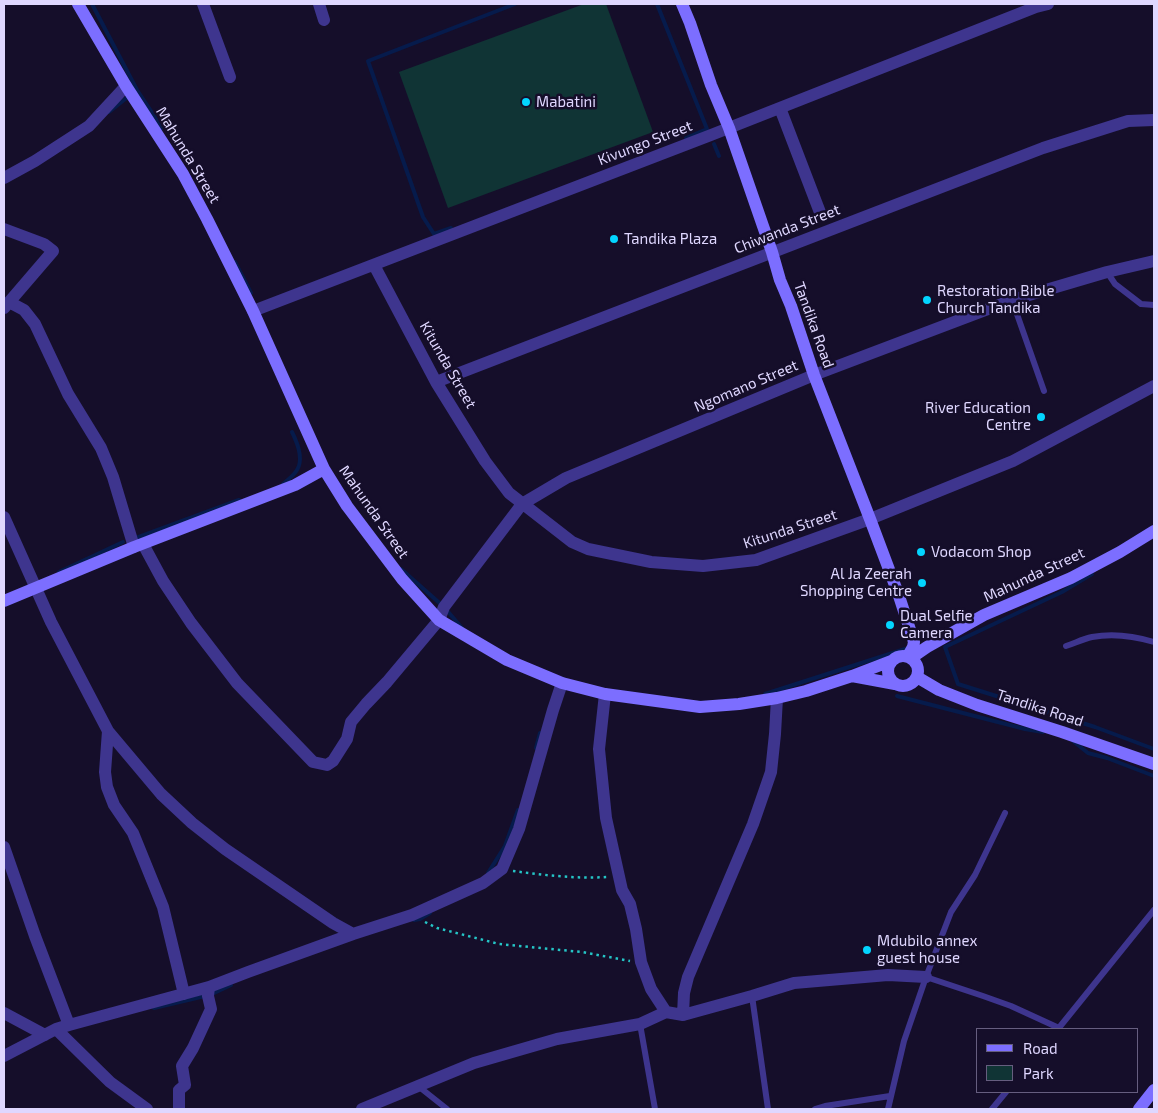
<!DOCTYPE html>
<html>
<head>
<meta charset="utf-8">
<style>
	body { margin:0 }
	#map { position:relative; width:1158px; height:1113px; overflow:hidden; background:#150e2a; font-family:"Exo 2",sans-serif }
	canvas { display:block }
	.frame { position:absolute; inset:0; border:5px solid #dfd7ff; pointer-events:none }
	.legend { position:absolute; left:976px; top:1028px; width:162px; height:65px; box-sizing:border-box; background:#150e2a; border:1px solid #665e7f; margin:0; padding:6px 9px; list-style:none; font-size:15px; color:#dfd7ff }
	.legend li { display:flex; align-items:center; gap:10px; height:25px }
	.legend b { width:25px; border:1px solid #665e7f }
</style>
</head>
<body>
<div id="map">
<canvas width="1158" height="1113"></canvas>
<div class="frame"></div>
<ul class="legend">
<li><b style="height:6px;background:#7c6eff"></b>Road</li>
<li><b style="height:14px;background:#103435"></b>Park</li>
</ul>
</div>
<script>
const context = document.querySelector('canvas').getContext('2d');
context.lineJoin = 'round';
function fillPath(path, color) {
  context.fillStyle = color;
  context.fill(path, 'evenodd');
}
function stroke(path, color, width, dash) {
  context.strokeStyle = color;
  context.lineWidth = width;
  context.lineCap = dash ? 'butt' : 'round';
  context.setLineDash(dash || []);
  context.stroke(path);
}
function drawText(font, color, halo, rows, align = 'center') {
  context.font = font + ' "Exo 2",sans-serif';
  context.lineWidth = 5;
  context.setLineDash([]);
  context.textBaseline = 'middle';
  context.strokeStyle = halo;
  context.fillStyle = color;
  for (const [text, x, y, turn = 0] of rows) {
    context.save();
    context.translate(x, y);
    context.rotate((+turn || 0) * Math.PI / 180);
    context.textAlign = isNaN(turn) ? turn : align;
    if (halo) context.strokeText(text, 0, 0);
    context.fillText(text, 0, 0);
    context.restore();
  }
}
fillPath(new Path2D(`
	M584,4h22l47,128 -205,76 -49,-136z`), '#103435');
stroke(new Path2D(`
	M92,4l45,86 16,24 8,15
	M657,4l50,125
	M109,112l20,-16
	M686,138l21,-9
	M714,144l5,12
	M451,228l-17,6 -11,-17 -55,-156 147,-57
	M235,262l16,31
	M283,484c5,-4 11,-9 14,-14 7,-11 0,-28 -5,-38
	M136,538l103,-38
	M401,569l43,38 18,21
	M59,572l64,-30
	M1092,574l-30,18 -117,55 13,37 137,43 59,22
	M765,694l140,-45
	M897,696l128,33 18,3
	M1073,741l15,12 19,5 47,18
	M536,748l4,-15
	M488,873l17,-27 13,-36
	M414,920l6,-1 10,-6
	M212,994l19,-9
	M154,1008l51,-12`), '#061b4c', 4);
stroke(new Path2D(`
	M513,871c31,4 63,8 94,6
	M425,922l12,6 62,16 83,8 48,9`), '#25c5c6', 2.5, [2.5, 4]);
stroke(new Path2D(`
	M1107,272l8,12 26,20 13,1
	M1012,300l32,91
	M1066,646c9,-3 17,-7 26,-9 21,-4 42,-1 62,5
	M926,977l57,19 28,10 48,22
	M752,996l16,113
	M640,1024l15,85
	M1058,1029l96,-119
	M418,1086l29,23
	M815,1109l10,-3 65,-10
	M888,1109l16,-68 22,-64 25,-65 24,-37 30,-62
	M992,1109l14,-17`), '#3e358e', 6);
stroke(new Path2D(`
	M203,4l27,73
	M319,4l5,16
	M780,108l41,107
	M4,178l31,-17 54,-35 37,-40
	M4,229l40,15 9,7 -49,57
	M374,265l62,117 49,79 24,32 63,49 16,7 63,13 52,4 53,-6 114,-41 143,-58 141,-75
	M9,302l15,8 11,14 33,70 33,54 12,29 21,70
	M253,311l458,-176 325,-128 12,-3
	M436,382l607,-234 85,-27 26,-1
	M4,517l47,105 57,109 53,63 31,29 33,26 108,74 20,11
	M143,544l20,37 28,42 46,60 76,79 14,3 6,-4 14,-22 4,-17 15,-18 21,-22 52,-62 5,-13 78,-103 44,-26 248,-103 198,-75 95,-28 47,-11
	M605,694l-6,55 7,69 16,72 8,14 6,25 5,33 10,27 15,23
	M108,731l-3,41 2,15 7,18 19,28 30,74 21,87
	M4,847l31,89 34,89
	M4,1013l41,22
	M683,1015l1,-22 4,-16 65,-153 18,-52 4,-38 2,-36
	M56,1029l54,53 37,27
	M4,1056l52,-27 13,-4 140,-38 39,-15 105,-38 59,-19 71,-32 19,-14 17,-40 34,-119 9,-27
	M179,1109v-19l6,-5 -3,-19 11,-18 18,-39 -3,-13 1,-9
	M362,1109l112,-46 83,-24 83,-15 26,-12 17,3 69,-19 42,-13 94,-8 38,2`), '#3e358e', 12);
stroke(new Path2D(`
	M78,4l48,82 57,88 24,45 46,92 71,158 23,37 55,73 37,41 68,40 55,23 43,11 95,13 39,-3 38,-6 29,-7 46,-15 39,-15
	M682,4l8,19 21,62 18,43 43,124 8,28 11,26 23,69 56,144 29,77 15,46 -1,5 -5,9
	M4,601l130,-54 161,-62 29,-16
	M888 671a15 15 0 1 1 30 0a15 15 0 1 1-30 0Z
	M911,658l16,-11 57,-32 87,-37 49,-26 34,-21
	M852,676l43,8
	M917,677l22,13 38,15 85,27 92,32
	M1139,1109l15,-19`), '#7c6eff', 12);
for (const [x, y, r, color] of [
	[526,102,5,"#03d5ff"],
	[614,239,5,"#03d5ff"],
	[927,300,5,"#03d5ff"],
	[1041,417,5,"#03d5ff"],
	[921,552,5,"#03d5ff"],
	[922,583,5,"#03d5ff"],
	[890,625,5,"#03d5ff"],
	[867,950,5,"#03d5ff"]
]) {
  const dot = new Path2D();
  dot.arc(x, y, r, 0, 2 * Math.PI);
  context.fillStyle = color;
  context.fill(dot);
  stroke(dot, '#150e2a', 2);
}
drawText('15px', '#dfd7ff', '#150e2a', [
	["Mabatini",536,102],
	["Tandika Plaza",624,239],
	["Restoration Bible",937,291],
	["Church Tandika",937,308],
	["River Education",1031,408,"right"],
	["Centre",1031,425,"right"],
	["Vodacom Shop",931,552],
	["Al Ja Zeerah",912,574,"right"],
	["Shopping Centre",912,591,"right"],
	["Dual Selfie",900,616],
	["Camera",900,633],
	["Mdubilo annex",877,941],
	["guest house",877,958]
], 'left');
drawText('15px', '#dfd7ff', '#150e2a', [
	["Kivungo Street",645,143,-21],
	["Mahunda Street",188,155,59],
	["Chiwanda Street",787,229,-21],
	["Tandika Road",814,325,70],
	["Kitunda Street",448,365,60],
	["Ngomano Street",746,386,-23],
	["Mahunda Street",374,512,55],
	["Kitunda Street",790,529,-18],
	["Mahunda Street",1034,575,-25],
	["Tandika Road",1040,708,18]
]);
</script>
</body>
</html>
